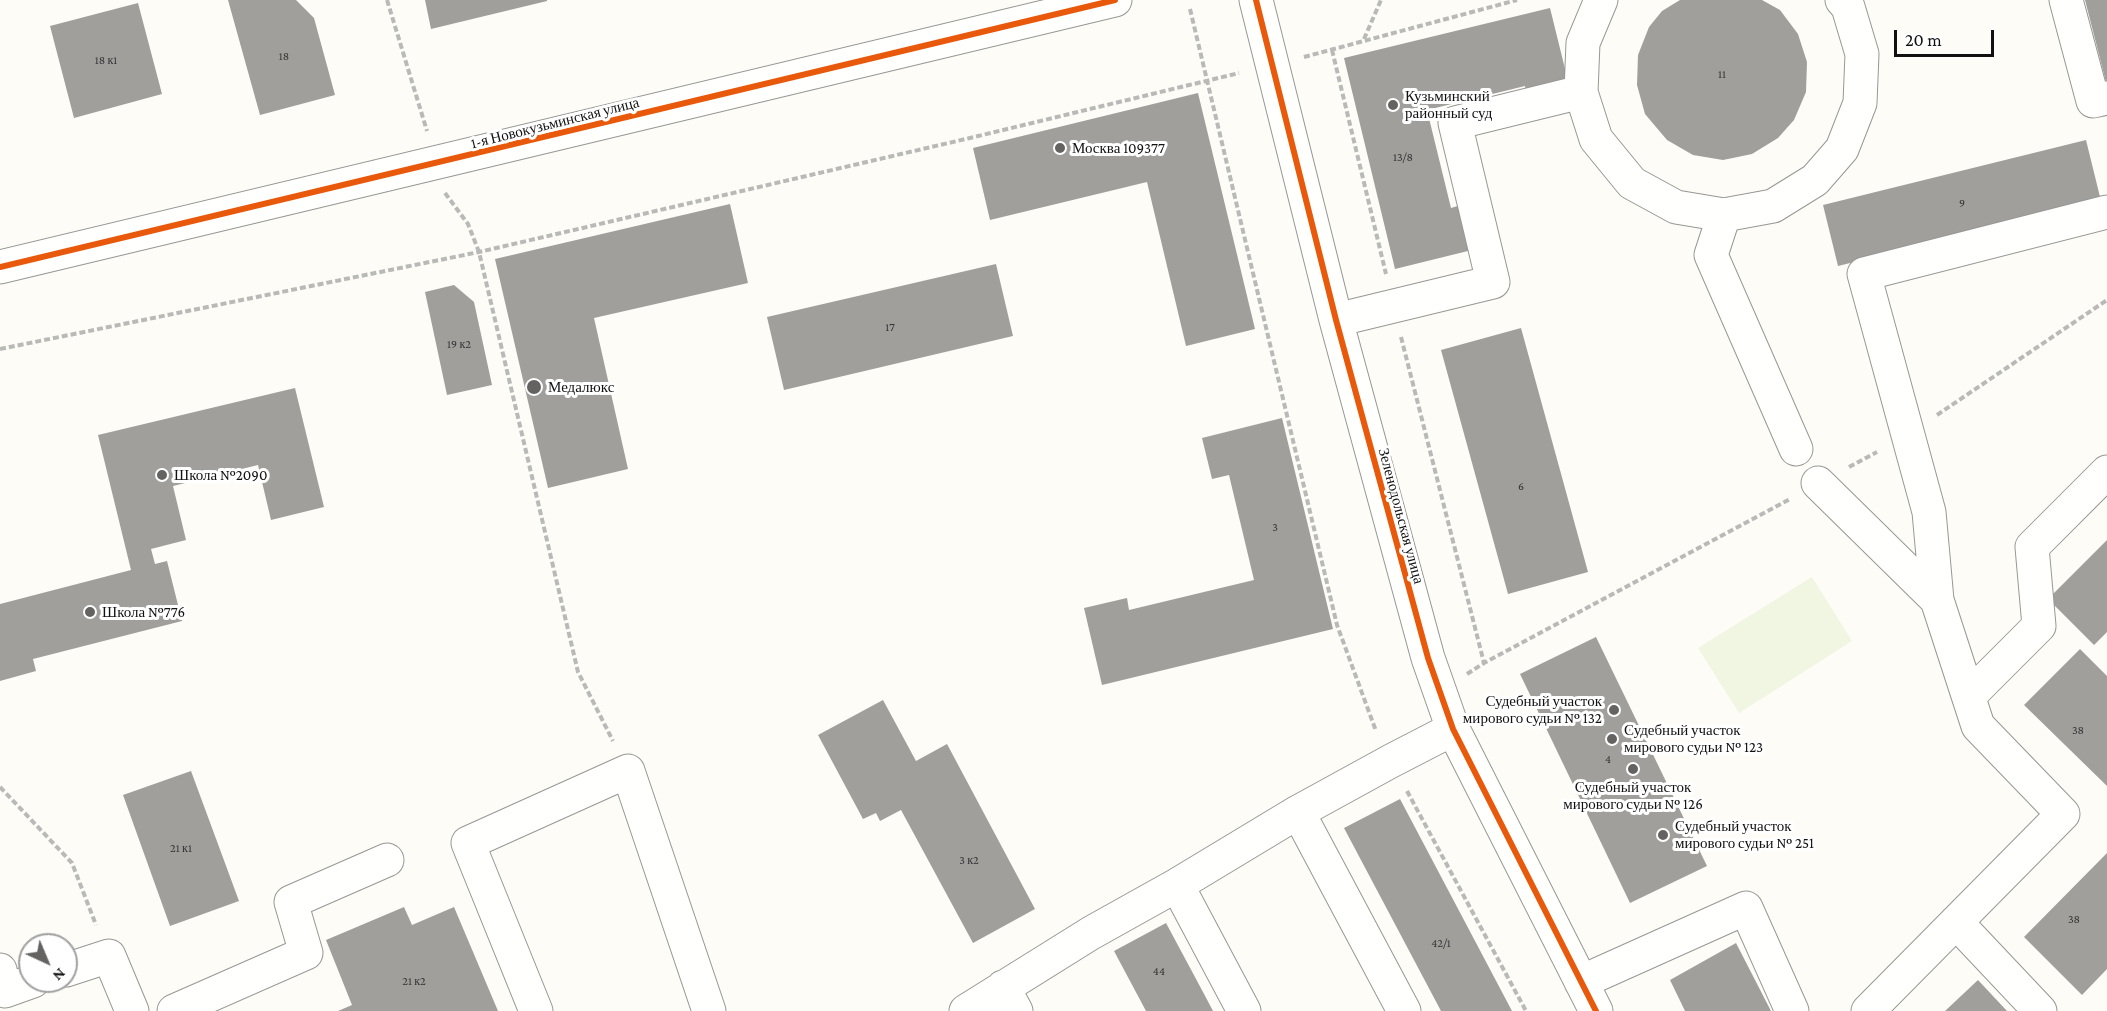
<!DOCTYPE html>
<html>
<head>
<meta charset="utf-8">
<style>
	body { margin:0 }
	#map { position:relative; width:2107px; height:1011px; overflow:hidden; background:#fdfcf7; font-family:"Crimson Pro",serif }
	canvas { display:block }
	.north { position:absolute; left:18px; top:933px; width:60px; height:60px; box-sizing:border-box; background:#fff; border:2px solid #a0a0a0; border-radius:50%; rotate:136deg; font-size:16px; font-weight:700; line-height:24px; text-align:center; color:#111 }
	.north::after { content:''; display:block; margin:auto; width:21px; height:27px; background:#646362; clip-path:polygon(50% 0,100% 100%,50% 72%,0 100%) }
	.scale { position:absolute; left:1894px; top:30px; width:100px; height:27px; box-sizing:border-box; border:3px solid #111; border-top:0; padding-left:8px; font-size:18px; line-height:21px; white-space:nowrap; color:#111; -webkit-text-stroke:4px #fff; paint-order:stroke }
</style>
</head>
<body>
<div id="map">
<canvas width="2107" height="1011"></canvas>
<div class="north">N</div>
<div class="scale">20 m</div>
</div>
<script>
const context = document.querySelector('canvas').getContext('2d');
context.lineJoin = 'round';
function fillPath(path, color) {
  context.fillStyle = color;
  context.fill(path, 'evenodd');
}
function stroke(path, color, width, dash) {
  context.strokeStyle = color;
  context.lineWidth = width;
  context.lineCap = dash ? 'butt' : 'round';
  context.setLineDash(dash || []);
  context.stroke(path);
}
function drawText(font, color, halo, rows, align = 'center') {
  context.font = font + ' "Crimson Pro",serif';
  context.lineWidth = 6;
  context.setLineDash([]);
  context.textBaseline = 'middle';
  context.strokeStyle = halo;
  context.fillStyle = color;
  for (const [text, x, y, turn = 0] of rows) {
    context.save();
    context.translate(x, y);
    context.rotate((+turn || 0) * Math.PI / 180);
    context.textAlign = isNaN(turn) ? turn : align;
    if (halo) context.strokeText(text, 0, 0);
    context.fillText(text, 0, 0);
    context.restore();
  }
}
fillPath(new Path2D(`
	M1812,577l40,64 -113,72 -41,-65z`), '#f0f6e1');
fillPath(new Path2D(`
	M228,0h68l18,18 21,77 -75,20z
	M425,0h122v1l-116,28z
	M1680,0h82l18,10 18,24 9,28 -1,30 -12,28 -16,18 -26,16 -29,6 -30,-5 -26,-15 -22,-26 -8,-29 1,-30 11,-28 13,-16z
	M2085,0h22v81l-1,1z
	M138,3l24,91 -88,24 -24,-92z
	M1550,8l18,73 -42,11 -1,-6 -98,24 24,98 10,-3 11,45 -77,19 -51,-211z
	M1198,93l57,236 -69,17 -39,-164 -157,38 -17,-72z
	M2086,140l15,61 -263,65 -15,-61z
	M730,204l18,79 -154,35 34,151 -80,19 -53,-229z
	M996,264l17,72 -229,54 -17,-73z
	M454,285l20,17 18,83 -45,10 -22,-103z
	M1521,328l67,244 -80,22 -67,-244z
	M295,388l29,119 -53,13 -13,-55 -85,21 13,54 -35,9 4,15 12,-3 15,60 -149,38 3,12 -36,10v-77l131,-34 -33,-135z
	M1282,418l51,211 -231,56 -18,-77 43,-10 2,12 125,-30 -25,-105 -17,4 -10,-41z
	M2107,540v92l-13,13 -46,-46z
	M1596,637l111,229 -77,37 -110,-229z
	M2080,649l27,27v110l-83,-81z
	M883,700l33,61 31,-17 88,165 -62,34 -72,-133 -21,11 -4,-8 -13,6 -45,-84z
	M191,771l48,130 -69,25 -47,-131z
	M1400,799l112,212h-71l-97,-183z
	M2107,853v116l-25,26 -58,-58z
	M404,907l8,18 42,-18 44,104h-160l14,-6 -26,-65z
	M1166,923l37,69 10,19h-67l-32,-60z
	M1736,943l35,68h-86l-15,-31z
	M1978,980l29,31h-62z`), '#a19f9c');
const minor = new Path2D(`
	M1256,0l80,320 92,338 25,71 143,282
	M1601,0l-18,43 -2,49 15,47 36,44 44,24 48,8 49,-9 42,-26 27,-31 18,-46 2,-49 -14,-47 -6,-7
	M2066,0l27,101 14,-3
	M1724,215l-13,40 85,194
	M0,267l1115,-267
	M1336,320l157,-38 -38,-159 126,-31
	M1818,483l119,117 41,126 85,88 -195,197
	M1937,600l-8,-88 -65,-238 243,-62
	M1969,696l70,-70 -7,-79 75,-75
	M1298,812l106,199
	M1177,885l67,126
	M1956,922l84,89
	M0,970l5,21 28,-10
	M66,970l43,-14 23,55
	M1581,982l165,-74 46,103
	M1003,987l13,24
	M174,1011l132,-58 -15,-51 96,-42
	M536,1011l-68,-168 160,-72 81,240
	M966,1011l125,-78 86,-48 121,-73 93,-51 62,-32`);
stroke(minor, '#979795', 35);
stroke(new Path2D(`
	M387,0l40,131
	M1190,9l147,616 39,106
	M1364,39l17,-39
	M1332,50l54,224
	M1304,57l213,-57
	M445,193l23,31 11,28 99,420 35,69
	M1401,337l83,326
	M0,349l479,-97 491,-114 269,-65
	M1937,415l170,-115
	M1849,467l28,-15
	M1467,674l17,-11 306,-164
	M0,787l72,76 24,62
	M1407,791l119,220`), '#b9b9b8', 4, [6, 3]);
stroke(minor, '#fffffe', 33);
stroke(new Path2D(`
	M1256,0l80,320 92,338 25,71 143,282
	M0,267l1115,-267`), '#e8590c', 6);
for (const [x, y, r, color] of [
	[1393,105,6,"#646362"],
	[1060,148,6,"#646362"],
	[534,387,8,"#646362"],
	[162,475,6,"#646362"],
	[90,612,6,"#646362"],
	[1614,710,6,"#646362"],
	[1612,739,6,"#646362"],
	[1633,769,6,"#646362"],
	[1663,835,6,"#646362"]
]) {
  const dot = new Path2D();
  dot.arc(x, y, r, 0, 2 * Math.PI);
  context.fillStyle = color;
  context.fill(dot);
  stroke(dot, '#fff', 2);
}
drawText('12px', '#353434', null, [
	["18",284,56],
	["18 к1",106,60],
	["11",1722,74],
	["13/8",1403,157],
	["9",1962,203],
	["17",890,327],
	["19 к2",459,344],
	["6",1521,486],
	["3",1275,527],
	["38",2078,730],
	["4",1608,759],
	["21 к1",181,848],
	["3 к2",969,860],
	["38",2074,919],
	["42/1",1441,943],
	["44",1159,971],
	["21 к2",414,981]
]);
drawText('15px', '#111', '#fff', [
	["Кузьминский",1405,96],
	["районный суд",1405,113],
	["Москва 109377",1072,148],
	["Медалюкс",548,387],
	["Школа №2090",174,475],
	["Школа №776",102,612],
	["Судебный участок",1602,701,"right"],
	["мирового судьи № 132",1602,718,"right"],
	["Судебный участок",1624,730],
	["мирового судьи № 123",1624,747],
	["Судебный участок",1633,787,"center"],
	["мирового судьи № 126",1633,804,"center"],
	["Судебный участок",1675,826],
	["мирового судьи № 251",1675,843]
], 'left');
drawText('15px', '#111', '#fff', [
	["1-я Новокузьминская улица",555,123,-14],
	["Зеленодольская улица",1401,516,75]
]);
</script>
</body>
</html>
